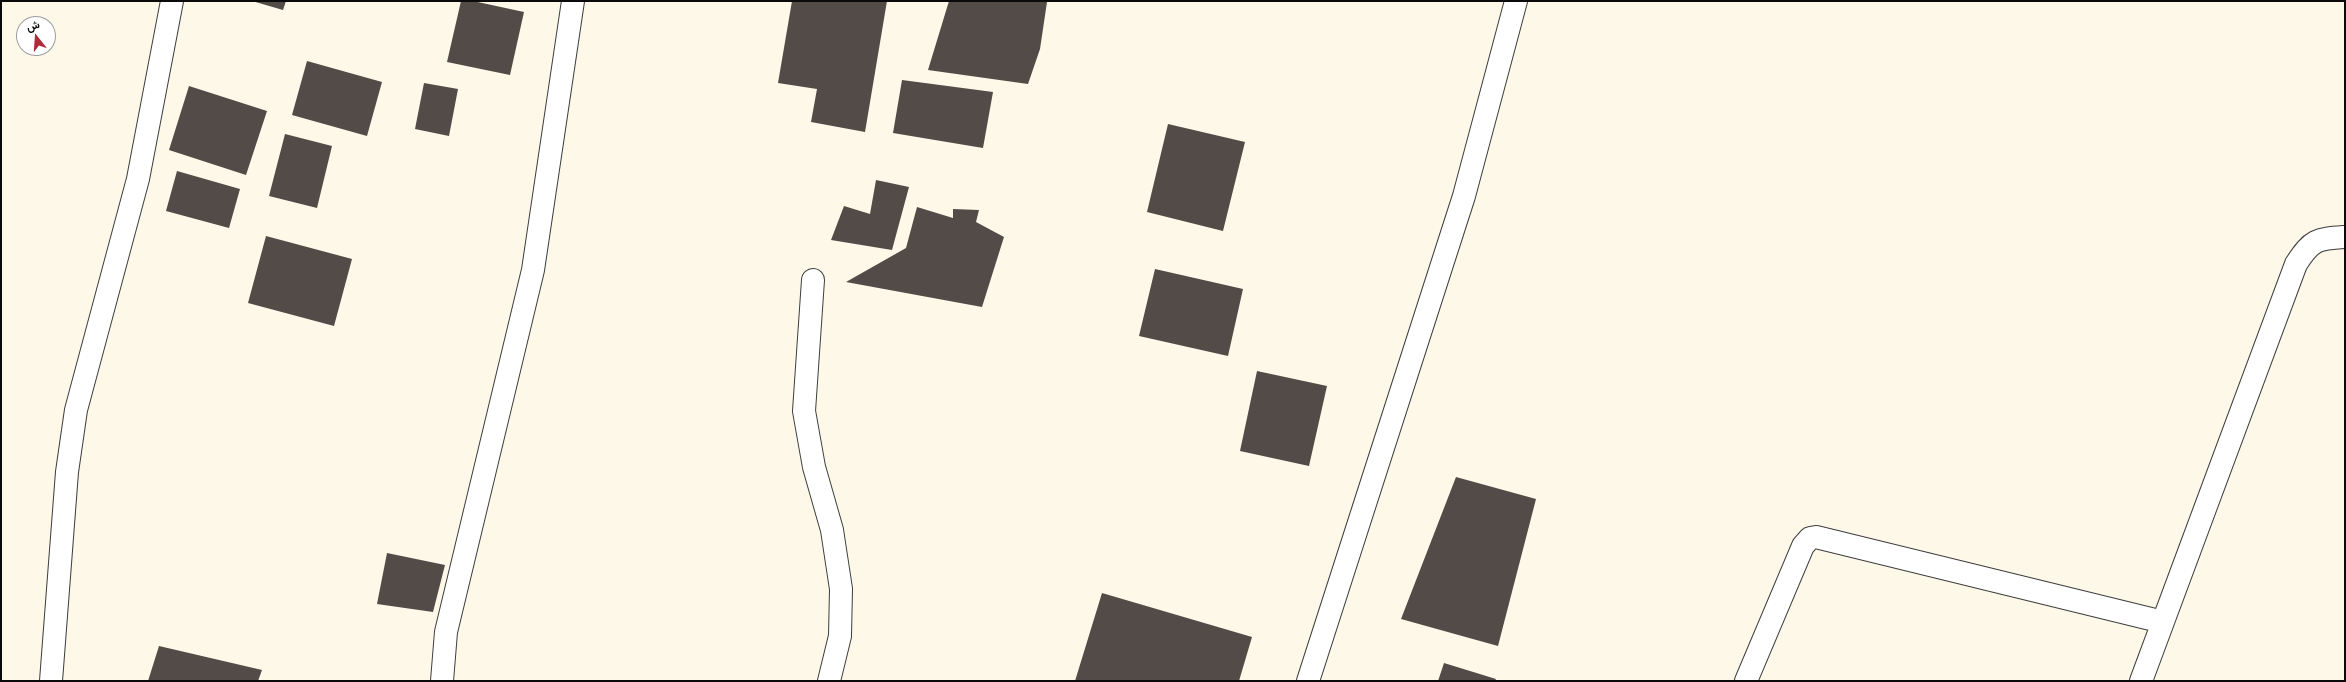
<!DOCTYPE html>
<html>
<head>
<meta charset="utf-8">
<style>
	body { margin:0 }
	#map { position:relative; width:2346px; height:682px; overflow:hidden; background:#fef8e9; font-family:Merriweather,Vazirmatn,serif }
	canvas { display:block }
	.frame { position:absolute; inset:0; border:2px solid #0a0a0a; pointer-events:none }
	.north { position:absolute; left:16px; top:16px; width:40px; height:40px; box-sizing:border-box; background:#fff; border:1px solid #9d9d9d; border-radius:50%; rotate:343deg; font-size:11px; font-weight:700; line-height:16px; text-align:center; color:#0a0a0a }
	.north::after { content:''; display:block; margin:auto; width:14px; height:18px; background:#b22a39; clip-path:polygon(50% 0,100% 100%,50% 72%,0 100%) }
</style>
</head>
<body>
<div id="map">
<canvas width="2346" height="682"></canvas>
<div class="frame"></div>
<div class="north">ش</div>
</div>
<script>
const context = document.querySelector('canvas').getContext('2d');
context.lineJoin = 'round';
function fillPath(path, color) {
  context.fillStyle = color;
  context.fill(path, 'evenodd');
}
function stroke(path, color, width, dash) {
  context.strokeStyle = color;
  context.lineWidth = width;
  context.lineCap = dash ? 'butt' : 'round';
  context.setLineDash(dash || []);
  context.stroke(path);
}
fillPath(new Path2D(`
	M252,1h34l-3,9z
	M461,1h12l51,11 -14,63 -63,-13z
	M792,1h95l-22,131 -54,-10 6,-33 -39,-6z
	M949,1l98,1 -7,47 -12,35 -100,-14z
	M307,61l75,21 -15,54 -75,-21z
	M902,80l91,12 -10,56 -90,-15z
	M424,83l34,6 -9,47 -34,-7z
	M189,86l78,25 -21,64 -77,-25z
	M1168,124l77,18 -22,89 -76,-19z
	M285,134l47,12 -15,62 -48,-12z
	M177,171l63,18 -11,39 -63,-17z
	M876,180l33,7 -17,63 -61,-10 13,-34 26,8z
	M917,207l36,11v-9l26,1 -3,12 28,15 -22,70 -136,-25 60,-34z
	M266,236l86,23 -18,67 -86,-23z
	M1155,269l88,20 -15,67 -89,-20z
	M1257,371l70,15 -18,80 -69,-15z
	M1456,477l80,22 -38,147 -97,-27z
	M387,553l58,12 -12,47 -56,-8z
	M1102,593l150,44 -13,44h-164z
	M159,646l103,24 -4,11h-110z
	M1444,663l52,16 -1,2h-57z`), '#524b47');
const street = new Path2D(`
	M813,280l-9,131 10,56 18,63 9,59 -1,47 -11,45
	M51,681l16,-209 9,-62 62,-231 34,-178
	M442,681l4,-49 87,-362 40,-269
	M1308,681l156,-485 52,-195
	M1746,681l57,-135 7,-8 6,-1 347,85
	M2141,681l155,-417c16,-25 21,-25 49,-27`);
stroke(street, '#3d3d3d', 24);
stroke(street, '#fff', 22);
</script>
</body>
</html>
